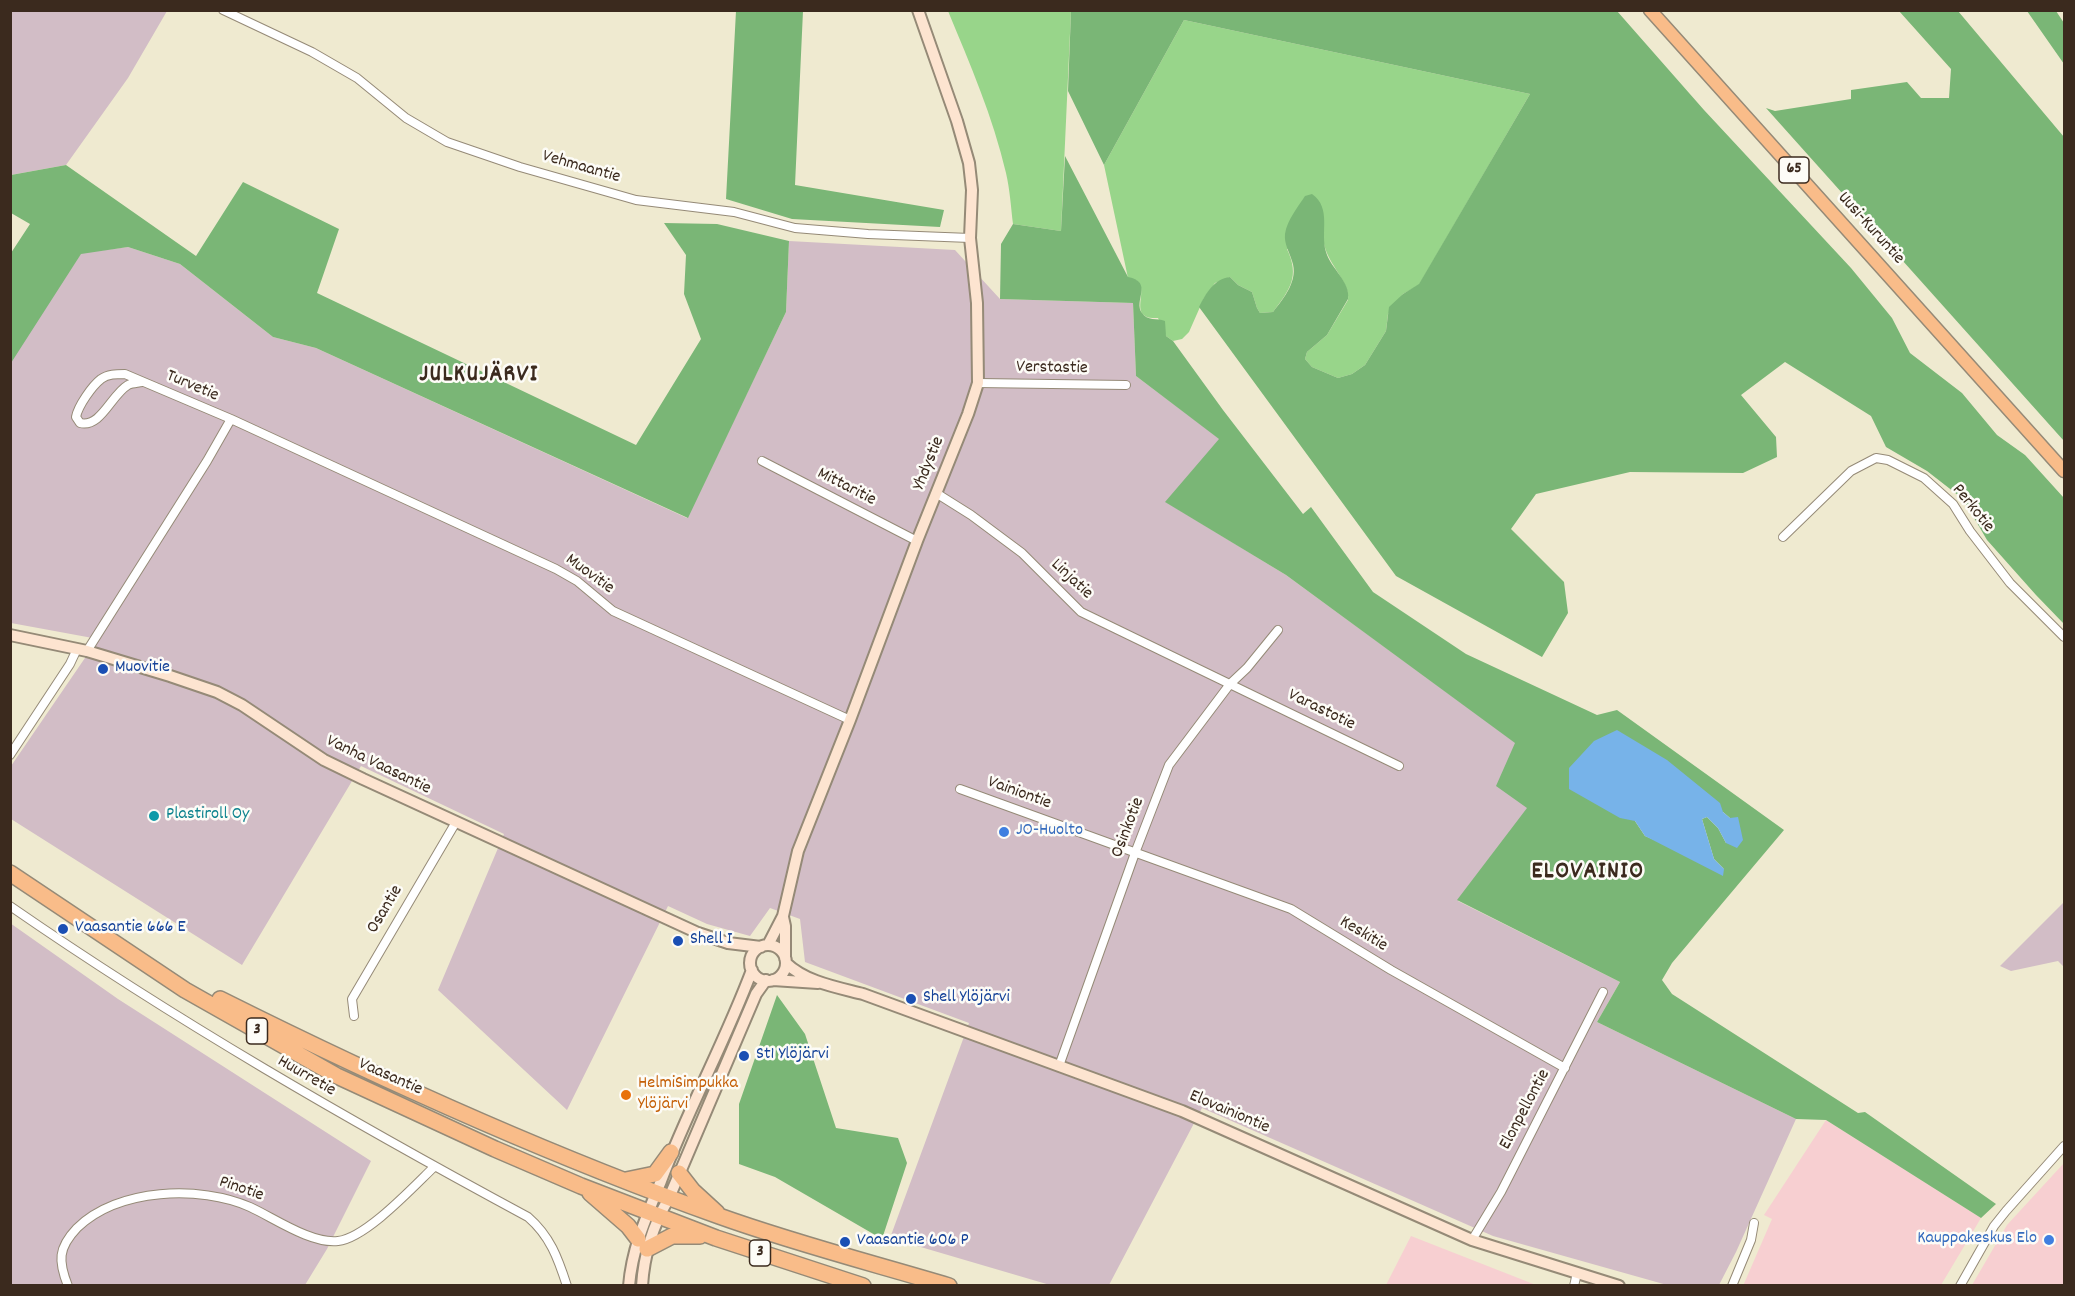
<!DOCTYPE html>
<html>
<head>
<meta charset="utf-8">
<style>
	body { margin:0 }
	#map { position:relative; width:2075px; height:1296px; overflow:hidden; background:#efead0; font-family:Dekko,sans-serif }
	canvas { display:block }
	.frame { position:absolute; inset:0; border:12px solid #3b2a1e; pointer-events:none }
</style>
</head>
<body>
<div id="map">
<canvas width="2075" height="1296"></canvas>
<div class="frame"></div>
</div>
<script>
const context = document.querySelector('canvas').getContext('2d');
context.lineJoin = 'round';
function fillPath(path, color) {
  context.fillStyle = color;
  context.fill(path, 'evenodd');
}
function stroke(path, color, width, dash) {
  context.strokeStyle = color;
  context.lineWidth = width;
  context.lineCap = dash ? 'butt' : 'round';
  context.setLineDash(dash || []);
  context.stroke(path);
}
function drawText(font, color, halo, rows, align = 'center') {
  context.font = font + ' Dekko,sans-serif';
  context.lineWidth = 5;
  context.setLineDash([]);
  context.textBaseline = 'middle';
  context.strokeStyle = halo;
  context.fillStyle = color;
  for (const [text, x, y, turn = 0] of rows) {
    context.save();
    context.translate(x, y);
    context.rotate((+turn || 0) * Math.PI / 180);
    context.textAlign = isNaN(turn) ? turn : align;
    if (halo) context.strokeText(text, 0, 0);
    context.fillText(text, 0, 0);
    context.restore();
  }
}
fillPath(new Path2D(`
	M1826,1120l155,98 -40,67 -198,1 29,-67 -8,-4z
	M2064,1163v122h-92l35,-60z
	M1411,1236l125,49h-150z`), '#f7cfd1');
fillPath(new Path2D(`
	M11,11h156l-39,67 -62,87 -55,10z
	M789,241l166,9 45,49 133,4 3,73 84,63 -54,63 120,73 230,168 12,65 -70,93 162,81 -23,40 199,97 -60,133 -17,33h-52l-174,-49 -291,-128 -93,177h-59l-160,-47 79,-215 -164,-61 -5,-43 -30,-11 -20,28 -43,-12 -39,-18 -101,204 -129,-120 66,-156 -143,-68 -119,199 -231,-146v-53l87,-127 -87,-16v-265l70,-105 47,-6 52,17 93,73 43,11 371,170 99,-206z
	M2064,902v65l-6,-6 -47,10 -11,-5z
	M10,923l108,76 253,162 -44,88 -22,36h-294z`), '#d2bdc6');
fillPath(new Path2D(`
	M948,11h123l-10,220 -48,-7c-2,-16 -3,-34 -7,-51 -13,-56 -36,-109 -58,-162z
	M1184,20l346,74 -111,191 -16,9 -15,20 -2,17 -21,34 -13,9 -14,4 -26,-11 -7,-8 2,-7 20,-17 21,-35c3,-16 -20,-36 -24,-56l-37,5c13,28 3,40 -14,63l-13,1 -3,-5 -5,-16 -14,-7 -8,-8 -15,6 -11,15 -15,34 -7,7 -9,2 -7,-5 -8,-18c-37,2 1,-37 -30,-40l-24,-113z`), '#98d58a');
fillPath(new Path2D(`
	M803,11l-8,174 149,25 -4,17 -148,-8 -66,-20 10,-188z
	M1071,11h546l87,99 147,158 41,50 18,35 52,40 35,42 28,20 39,43v126l-28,-29 -49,-55 -24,-41 -36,-28 -41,-24 -15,-31 -86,-54 -44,33 35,42 1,20 -34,16 -113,-1 -94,22 -25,35 53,53 4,31 -26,44 -146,-81 -197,-269c7,-14 15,-28 31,-30l8,8 14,7 5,16 3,5 13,-1c11,-14 26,-32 19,-51 -3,-10 -8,-17 -7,-27 2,-14 13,-27 20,-38l7,-2c20,14 8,38 14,58 5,17 25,30 22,47l-21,36 -20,17 -2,7 7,8 26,11 14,-4 13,-9 21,-34 3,-24 14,-13 16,-10 111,-190 -346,-74 -80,145 -36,-74z
	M1899,11h59l106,126v304l-298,-333 9,3 76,-12v-9l56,-8 14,16h28l2,-29z
	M2027,11h29l8,12v41z
	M1065,156l63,121c26,5 5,24 14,36 5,8 15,5 23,8l1,15 7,5 50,69 80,104 8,-7 62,85 93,62 131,61 20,-5 167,120 -112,133 -10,17 10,14 186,119 7,-1 131,92 -15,14 -155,-98 -30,-1 -199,-97 23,-40 -163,-82 70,-92 -31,-22 19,-43 -229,-168 -121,-73 54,-63 -83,-63 -3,-73 -133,-4 1,-55 12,-20 48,7zM1723,812l7,6 -4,25 -8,-15 -11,-11 -5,2 12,40 10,10 -79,-33 -10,-15z
	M66,165l130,91 47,-74 96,47 -22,64 319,152 65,-106 -17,-45 2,-39 -22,-32 53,1 72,17 -3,71 -98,206 -372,-170 -43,-11 -93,-73 -52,-17 -47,7 -70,109v-110l19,-29 -19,-11v-38z
	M777,995l28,39 31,94 62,10 9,25 -25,76 -107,-62 -36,-13v-60z`), '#7ab676');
fillPath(new Path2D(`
	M1617,730l50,30 53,43 3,9 7,6 8,-1 5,23 -6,8 -11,-5 -8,-15 -11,-11 -5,2 12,40 10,10 -1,7 -78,-40 -10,-15 -15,-3 -51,-29v-21l25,-27z`), '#77b3e9');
const street = new Path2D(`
	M223,10l89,42 45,26 49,40 41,24 73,25 116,33 98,12 61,16 73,6 102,4
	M142,382c-5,1 -10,1 -14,3 -17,10 -27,43 -48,38l-4,-6c2,-11 16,-31 25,-38 7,-5 15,-5 24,-5l106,45 325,150 21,12 36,30 237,109
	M978,383l148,2
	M762,461l155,80
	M936,493l35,22 51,38 59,59 318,154
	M1783,537l68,-66 25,-13 12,2 36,18 29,26 17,27 40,52 54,54
	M87,651l120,-190 24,-42
	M10,755l60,-91 7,-15
	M960,789l331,120 100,61 174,98
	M10,906c166,115 340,215 518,311 22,19 30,41 39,69
	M354,1016l-2,-17 104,-177
	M1059,1066l76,-213 34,-88 61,-81 17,-16 31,-38
	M1472,1240l29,-48 102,-200
	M68,1286c-10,-25 -10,-38 9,-58 41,-40 123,-43 173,-21 24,11 61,37 88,34 28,-3 75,-54 96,-74
	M1574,1286l3,-13
	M1732,1286l19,-46 3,-17
	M1960,1286l34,-60 12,-15 58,-65`);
const secondary = new Path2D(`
	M10,635l77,16 83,25 47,16 25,13 82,55 39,19 335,154 30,10 33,4
	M783,917l2,9v32
	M768,945l15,-29 15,-65 52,-131 67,-179 51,-127 10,-31 -1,-80 -7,-65 2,-48 -3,-27 -12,-42 -39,-111
	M750 963a18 18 0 1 1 36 0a18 18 0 1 1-36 0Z
	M786,963c20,19 50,24 77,31l319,117 290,129 147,46
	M773,980l45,3
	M629,1286c3,-38 18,-71 32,-105 27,-72 64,-139 91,-211
	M642,1286c2,-32 11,-61 27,-88l87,-204 10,-14`);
const primary = new Path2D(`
	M1650,10l414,461`);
const highway = new Path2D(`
	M10,873l175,117 152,86 158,73 86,37 135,52 147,48
	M220,999c162,81 328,156 499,217 75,27 153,47 230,70
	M679,1173l14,18 24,22
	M626,1180l29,-6 16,-22
	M590,1193l38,33 10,13
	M647,1249l25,-13h28`);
stroke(street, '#958a77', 10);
stroke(secondary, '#958a77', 14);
stroke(primary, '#958a77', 15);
stroke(highway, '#958a77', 18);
stroke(street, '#fff', 8);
stroke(secondary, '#fde4d0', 10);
stroke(primary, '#f9bc89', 12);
stroke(highway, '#f9bc89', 15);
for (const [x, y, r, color] of [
	[103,669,6,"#1a4fb4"],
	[154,816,6,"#0f9aa8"],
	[1004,832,6,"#3f7fe0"],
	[63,929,6,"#1a4fb4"],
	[678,941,6,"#1a4fb4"],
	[911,999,6,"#1a4fb4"],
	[744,1056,6,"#1a4fb4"],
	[626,1095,6,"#e8710a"],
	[2049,1240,6,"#3f7fe0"],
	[845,1242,6,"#1a4fb4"]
]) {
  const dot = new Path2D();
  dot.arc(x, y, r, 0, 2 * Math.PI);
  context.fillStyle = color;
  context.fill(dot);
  stroke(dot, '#fdfcf7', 2);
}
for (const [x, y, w] of [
	[1794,170,30],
	[257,1031,21],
	[760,1253,21]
]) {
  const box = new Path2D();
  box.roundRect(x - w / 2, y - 13, w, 26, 4.5);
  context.fillStyle = '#fdfcf7';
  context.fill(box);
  stroke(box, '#3b2a1e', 1.5);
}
drawText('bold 16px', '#3b2a1e', null, [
	["65",1794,170],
	["3",257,1031],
	["3",760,1253]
]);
drawText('18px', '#3b2a1e', '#fdfcf7', [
	["Vehmaantie",581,168,16],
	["Uusi-Kuruntie",1870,229,48],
	["Verstastie",1052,369,1],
	["Turvetie",192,387,23],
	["Yhdystie",930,464,-68],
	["Mittaritie",846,488,27],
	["Perkotie",1972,509,51],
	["Muovitie",589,575,36],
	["Linjatie",1071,580,43],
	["Varastotie",1321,711,26],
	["Vanha Vaasantie",378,766,26],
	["Vainiontie",1019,794,20],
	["Osinkotie",1129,828,-69],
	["Osantie",386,910,-59],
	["Keskitie",1363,935,31],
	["Huurretie",306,1077,30],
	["Vaasantie",390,1078,24],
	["Elonpellontie",1526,1110,-62],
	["Elovainiontie",1229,1113,23],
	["Pinotie",241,1190,19]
]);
drawText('18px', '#164399', '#fdfcf7', [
	["Muovitie",115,669],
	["Vaasantie 666 E",75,929],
	["Shell I",690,941],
	["Shell Ylöjärvi",923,999],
	["St1 Ylöjärvi",756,1056],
	["Vaasantie 606 P",857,1242]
], 'left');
drawText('18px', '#0d838f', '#fdfcf7', [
	["Plastiroll Oy",166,816]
], 'left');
drawText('18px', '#366cbe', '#fdfcf7', [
	["JO-Huolto",1016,832],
	["Kauppakeskus Elo",2037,1240,"right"]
], 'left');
drawText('18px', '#c56008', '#fdfcf7', [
	["HelmiSimpukka",638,1085],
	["Ylöjärvi",638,1106]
], 'left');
context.letterSpacing = '1.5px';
drawText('bold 24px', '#3b2a1e', '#fdfcf7', [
	["JULKUJÄRVI",479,377],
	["ELOVAINIO",1588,874]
]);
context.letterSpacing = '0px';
</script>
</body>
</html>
